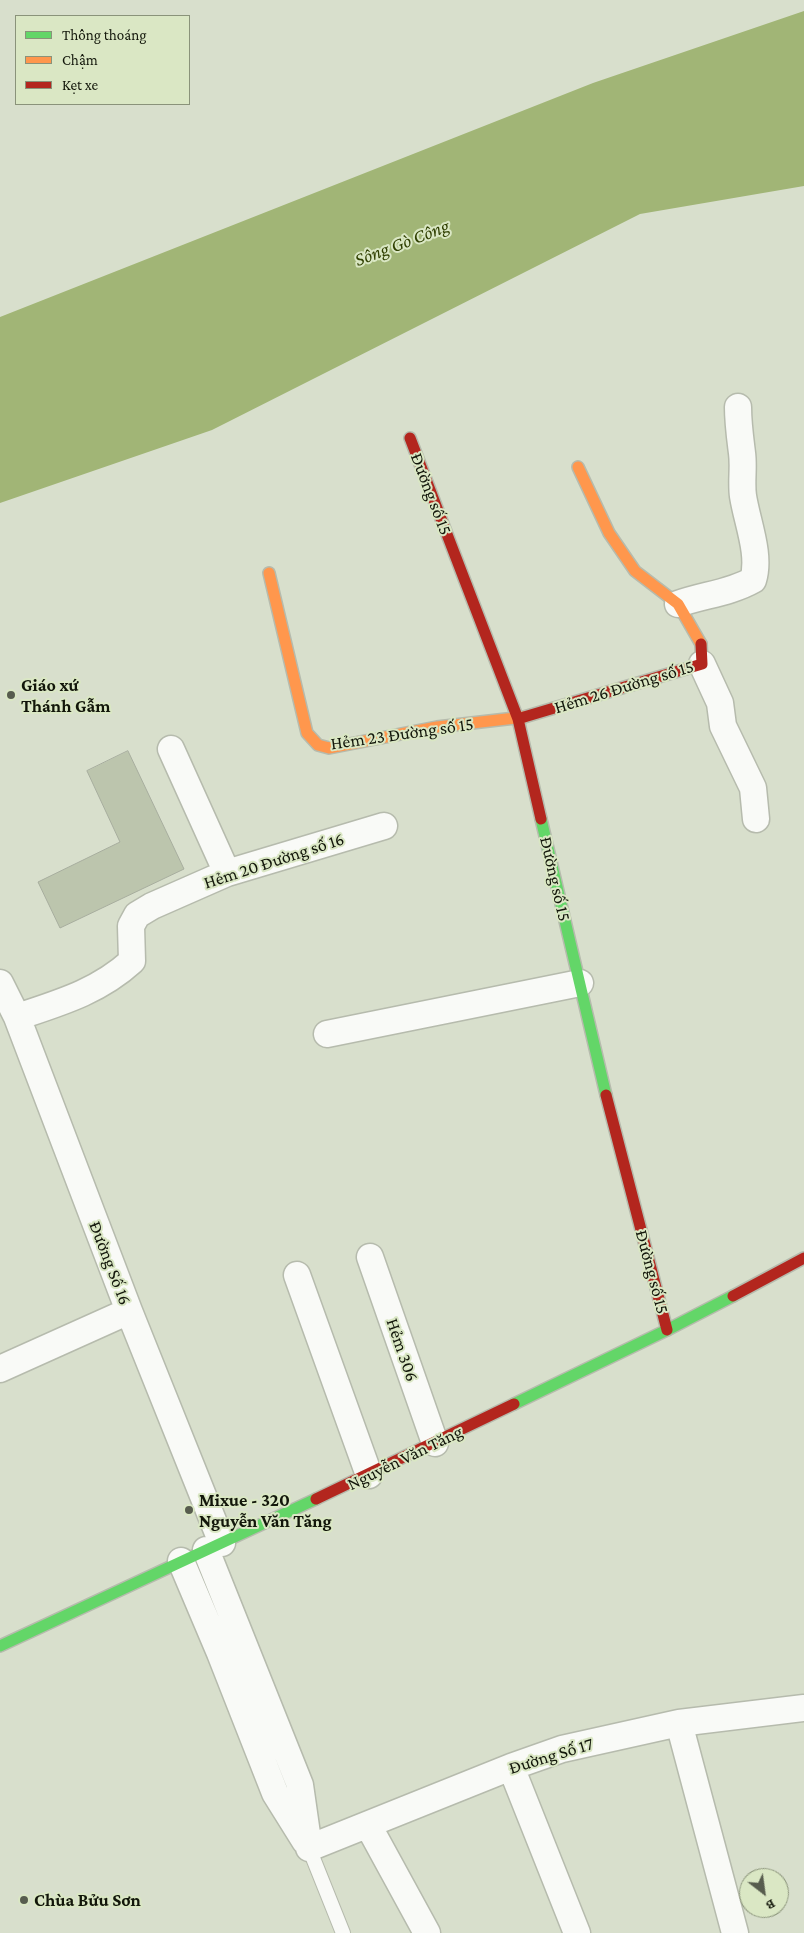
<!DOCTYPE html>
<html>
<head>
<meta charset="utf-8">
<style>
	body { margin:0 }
	#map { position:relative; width:804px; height:1933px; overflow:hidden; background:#d8dfcc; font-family:"Crimson Pro",serif }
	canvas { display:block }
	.legend { position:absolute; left:15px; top:15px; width:175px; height:90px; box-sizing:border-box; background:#dae7c4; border:1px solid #8a937a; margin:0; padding:6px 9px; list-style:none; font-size:15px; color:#12160a }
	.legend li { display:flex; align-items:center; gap:10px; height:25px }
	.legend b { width:25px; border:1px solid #8a937a }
	.north { position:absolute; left:739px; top:1868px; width:50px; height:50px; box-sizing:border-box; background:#dae7c4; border:1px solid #8a937a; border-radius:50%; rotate:150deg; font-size:14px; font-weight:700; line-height:20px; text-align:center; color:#12160a }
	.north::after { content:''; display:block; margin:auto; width:18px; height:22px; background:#575c4e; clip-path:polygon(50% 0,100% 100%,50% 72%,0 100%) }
</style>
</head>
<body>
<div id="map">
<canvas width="804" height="1933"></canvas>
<ul class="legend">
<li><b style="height:6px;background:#63d668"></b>Thông thoáng</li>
<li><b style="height:6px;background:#ff974d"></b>Chậm</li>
<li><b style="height:6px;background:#b3261e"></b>Kẹt xe</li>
</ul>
<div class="north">B</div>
</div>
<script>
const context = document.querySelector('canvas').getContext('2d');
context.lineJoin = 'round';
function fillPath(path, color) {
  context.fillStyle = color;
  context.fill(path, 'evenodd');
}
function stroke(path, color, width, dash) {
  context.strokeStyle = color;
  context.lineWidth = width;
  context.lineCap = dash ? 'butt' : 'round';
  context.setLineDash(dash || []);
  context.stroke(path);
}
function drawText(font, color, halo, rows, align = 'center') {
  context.font = font + ' "Crimson Pro",serif';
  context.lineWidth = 4;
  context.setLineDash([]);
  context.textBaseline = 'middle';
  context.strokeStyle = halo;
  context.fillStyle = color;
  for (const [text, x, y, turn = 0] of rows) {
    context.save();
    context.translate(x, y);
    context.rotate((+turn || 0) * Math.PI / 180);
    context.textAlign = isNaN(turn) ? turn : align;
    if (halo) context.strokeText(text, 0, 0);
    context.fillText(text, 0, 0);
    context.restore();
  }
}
fillPath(new Path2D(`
	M804,11v175l-164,28 -428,216 -212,73v-186l593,-234z`), '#a1b576');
const building = new Path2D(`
	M128,751l56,118 -124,59 -22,-46 82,-40 -33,-71z`);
fillPath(building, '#bcc5ad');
stroke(building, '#a7ad9e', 1);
const lane = new Path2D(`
	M309,1848l34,85`);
const street = new Path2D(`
	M678,604c25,-9 52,-11 75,-24 8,-25 -6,-58 -10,-84 -2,-14 1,-29 -1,-43 -2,-16 -4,-30 -4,-46
	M702,664l18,39 3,23 30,62 3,31
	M171,749l56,124
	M0,983l17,34 112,294 93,232
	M17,1017c42,-14 81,-25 115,-56l-1,-35 6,-11 15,-9 75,-33 157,-47
	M327,1034l253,-51
	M370,1257l65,186
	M297,1275l72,200
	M0,1369l129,-58
	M206,1550l94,235 9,63
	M181,1561l39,92 55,140 30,48
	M679,1723l56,210
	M511,1767l66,166
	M368,1825l59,108
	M309,1848l202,-81 51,-18 117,-26 125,-15`);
const fast = new Path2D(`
	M541,819l65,276
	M514,1404l153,-74 66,-34
	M0,1646l316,-147`);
const slow = new Path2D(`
	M578,467l31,66 26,38 43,33 23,40
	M269,573l38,160 11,12 11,3 108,-21 87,-10`);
const jam = new Path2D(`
	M410,438l108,281 23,100
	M524,717l178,-53 -1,-20
	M606,1095l61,235
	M733,1296l71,-38
	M316,1499l198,-95`);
stroke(lane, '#b6bbad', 16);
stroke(street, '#b6bbad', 29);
stroke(fast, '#b6bbad', 14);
stroke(slow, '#b6bbad', 14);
stroke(jam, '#b6bbad', 14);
stroke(lane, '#f9faf7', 14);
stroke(street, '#f9faf7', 26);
stroke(fast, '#63d668', 11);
stroke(slow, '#ff974d', 11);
stroke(jam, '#b3261e', 11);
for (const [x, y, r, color] of [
	[11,695,5,"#575c4e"],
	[189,1510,5,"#575c4e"],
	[24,1900,5,"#575c4e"]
]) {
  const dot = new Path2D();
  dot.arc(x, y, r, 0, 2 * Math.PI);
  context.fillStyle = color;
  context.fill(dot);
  stroke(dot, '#dae7c4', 2);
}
drawText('18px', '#12160a', '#dae7c4', [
	["Đường số 15",431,494,69],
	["Hẻm 26 Đường số 15",624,687,-17],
	["Hẻm 23 Đường số 15",402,734,-8],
	["Hẻm 20 Đường số 16",274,861,-18],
	["Đường số 15",555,879,77],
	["Đường Số 16",110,1263,69],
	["Đường số 15",652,1272,75],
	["Hẻm 306",402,1350,71],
	["Nguyễn Văn Tăng",405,1458,-26],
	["Đường Số 17",551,1756,-17]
]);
drawText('bold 18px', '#12160a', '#dae7c4', [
	["Giáo xứ",21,685],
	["Thánh Gẫm",21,706],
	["Mixue - 320",199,1500],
	["Nguyễn Văn Tăng",199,1521],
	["Chùa Bửu Sơn",34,1900]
], 'left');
drawText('italic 19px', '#2f3f00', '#dae7c4', [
	["Sông Gò Công",402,243,-21]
]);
</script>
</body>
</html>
